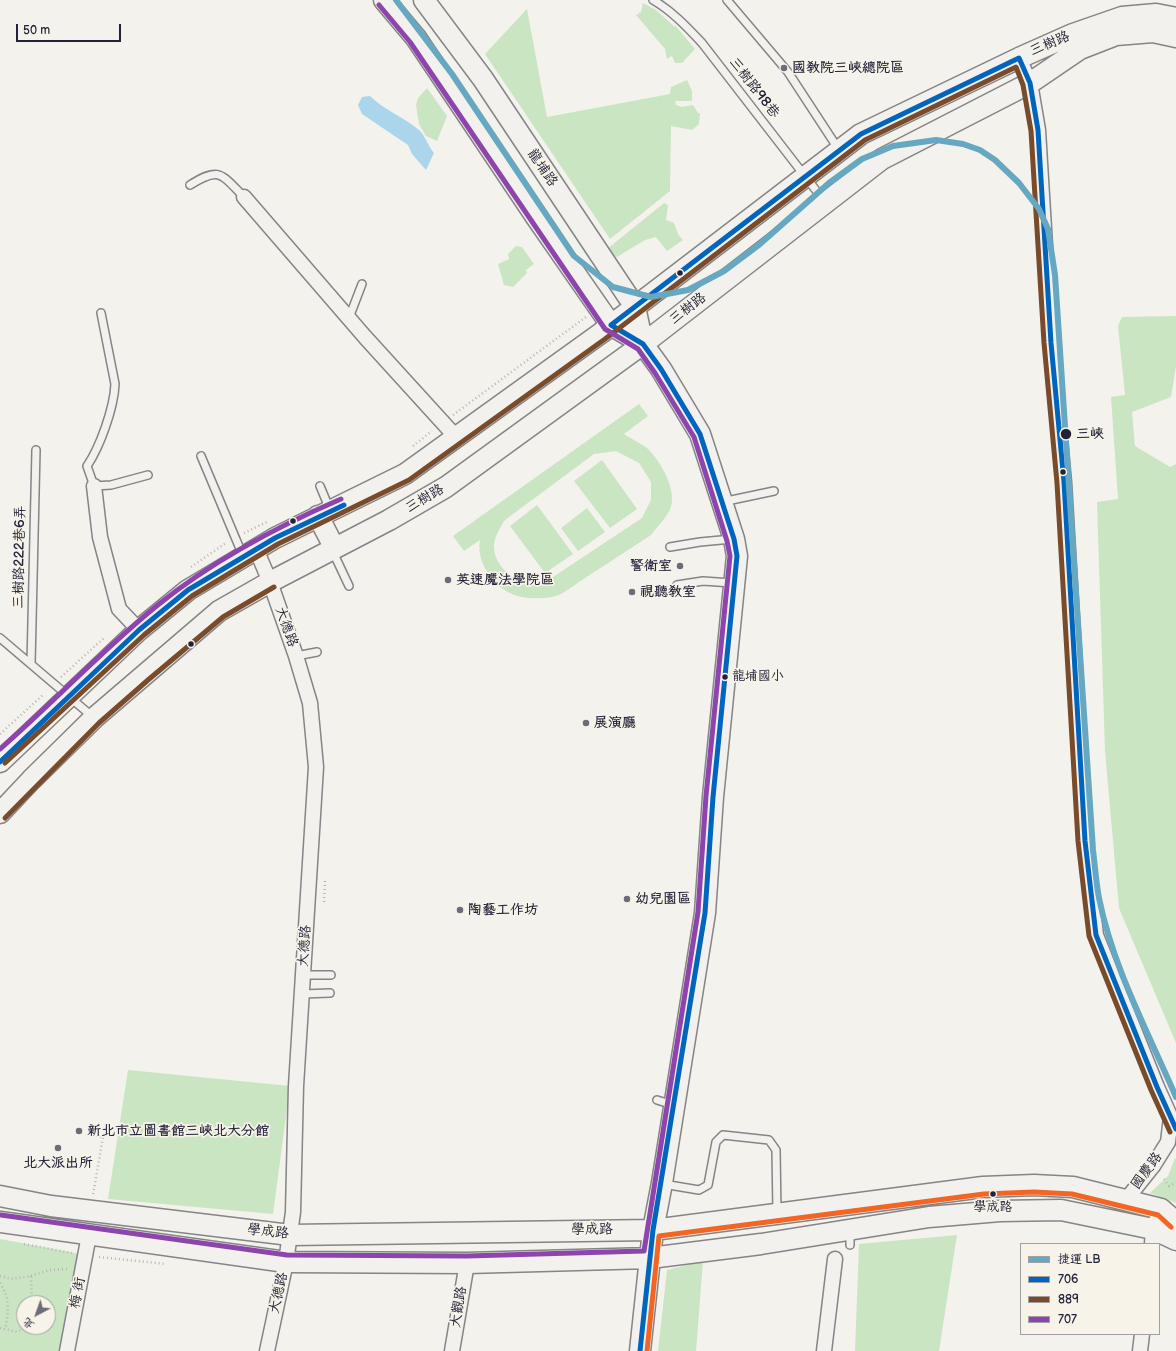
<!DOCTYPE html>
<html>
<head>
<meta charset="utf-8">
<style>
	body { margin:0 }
	#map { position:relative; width:1176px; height:1351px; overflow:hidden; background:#f4f2ec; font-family:"Balsamiq Sans","LXGW WenKai TC",sans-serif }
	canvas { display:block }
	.legend { position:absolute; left:1020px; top:1243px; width:140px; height:92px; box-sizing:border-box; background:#f7f3e8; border:1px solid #a29fa3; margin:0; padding:5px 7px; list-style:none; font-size:12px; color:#22223b }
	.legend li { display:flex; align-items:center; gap:8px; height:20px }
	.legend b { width:20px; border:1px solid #a29fa3 }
	.north { position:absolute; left:16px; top:1295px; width:40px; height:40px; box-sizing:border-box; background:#f7f3e8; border:1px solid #a29fa3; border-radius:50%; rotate:221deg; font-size:11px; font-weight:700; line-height:16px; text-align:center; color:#22223b }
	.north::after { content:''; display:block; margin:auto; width:14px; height:18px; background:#6c6b79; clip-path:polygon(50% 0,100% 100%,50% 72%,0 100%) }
	.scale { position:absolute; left:16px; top:24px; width:105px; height:18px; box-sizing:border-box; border:2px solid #22223b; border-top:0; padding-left:5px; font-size:12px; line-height:14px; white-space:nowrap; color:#22223b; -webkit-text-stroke:3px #f7f3e8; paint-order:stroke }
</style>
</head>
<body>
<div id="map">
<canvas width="1176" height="1351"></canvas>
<ul class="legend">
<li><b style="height:5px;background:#66a8c1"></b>捷運 LB</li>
<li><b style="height:5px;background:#0065bd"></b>706</li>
<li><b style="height:5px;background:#7a4b2a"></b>889</li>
<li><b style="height:5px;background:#8e44ad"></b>707</li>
</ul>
<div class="north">北</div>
<div class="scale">50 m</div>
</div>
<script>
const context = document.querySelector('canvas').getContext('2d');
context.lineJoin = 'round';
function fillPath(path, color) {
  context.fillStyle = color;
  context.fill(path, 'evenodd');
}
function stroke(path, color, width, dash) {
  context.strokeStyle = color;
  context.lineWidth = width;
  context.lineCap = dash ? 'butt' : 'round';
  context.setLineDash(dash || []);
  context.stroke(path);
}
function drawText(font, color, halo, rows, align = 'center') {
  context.font = font + ' "Balsamiq Sans","LXGW WenKai TC",sans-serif';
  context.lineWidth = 3.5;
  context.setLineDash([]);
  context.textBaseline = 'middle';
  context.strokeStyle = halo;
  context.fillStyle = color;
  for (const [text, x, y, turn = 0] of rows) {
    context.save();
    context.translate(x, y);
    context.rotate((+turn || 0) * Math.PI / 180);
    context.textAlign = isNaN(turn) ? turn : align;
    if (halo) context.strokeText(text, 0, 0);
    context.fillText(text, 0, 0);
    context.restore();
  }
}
fillPath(new Path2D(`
	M643,3l13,7 19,17v-2l20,24 -13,14h-7l-3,-7 -5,3 -2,-10 -29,-34 5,-3z
	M527,9l20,108 123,-23 1,-7 16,-7 5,11v10h-17l1,4 6,2 11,-2 5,8h2l-1,11 -7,6 -21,-4 -1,65 -60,48 -125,-185z
	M427,88l20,28 -10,25 -11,-5 -7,-12 -3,-19 2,-7z
	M664,203l4,2 -2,15 8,3 4,11 5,6 -16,11 -11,-14 -11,3 -28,17 -4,-1 -6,-7z
	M516,246l6,1 12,17 -8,6 1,3 -14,14 -9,-2 -6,-21 11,-5 -1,-5z
	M1176,316v50l-5,31 -39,15 3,34 35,21 6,-3v579l-57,-135 -14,-157 -8,-249 21,-3 -7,-102 14,-2 -7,-69 4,-9z
	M639,404l9,12 -24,18c7,5 17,9 24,15 13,13 30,42 22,61 -5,9 -13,17 -19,25 -23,15 -46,30 -69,45 -8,5 -17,13 -26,16 -21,5 -47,3 -62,-15 -10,-12 -17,-25 -14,-41l-16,11 -11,-15zM616,451l23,12 12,19v18l-9,18 -92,61c-6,1 -13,4 -19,3 -18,-1 -37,-16 -37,-36 0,-9 6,-18 11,-26l89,-66z
	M602,460l35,49 -27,19 -36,-47z
	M537,505l36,49 -28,19 -35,-47z
	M587,508l18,24 -27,19 -17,-23z
	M128,1070l162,16 -17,128 -165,-15z
	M1175,1158l1,1v44l-26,-10 18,-17z
	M957,1235l-18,116h-84l4,-107z
	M0,1239l86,16 -19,96h-67zM24,1303h24v24h-24z
	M703,1261l-7,90h-38l9,-81z`), '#cae5c1');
fillPath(new Path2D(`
	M370,96c14,14 34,21 49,34 6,5 9,16 15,23l-8,17 -14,-16 -4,-9 -46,-31 -4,-9 4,-8z`), '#aad5eb');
const lane = new Path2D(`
	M653,0c19,11 34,27 49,43l123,159
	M727,0l61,72 51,78
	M190,185c30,-19 31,-11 54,12
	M101,313l14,71c-1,24 -15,63 -28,82l7,20 17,-1 37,-10
	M349,318l13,-34
	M201,456l42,100
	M320,486l10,24
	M722,502l52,-11
	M670,547l30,-5 32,-3
	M333,552l16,34
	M677,585l26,-4 29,2
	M0,638l93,79
	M296,656l21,-4
	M31,664l5,-214
	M303,975h28
	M302,994l28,-1
	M657,1100l16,5
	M663,1184l36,6 9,-5 8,-43 7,-7 46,5 7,10 1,63
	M850,1245v-6`);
const street = new Path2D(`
	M1019,58l11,25 8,47 13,213 13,139 21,359 11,94 61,152 19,42
	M244,197l121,140 91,100
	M94,486l6,51 19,72 20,21
	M256,549l14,33 26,74 14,47 6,64 -20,319 -3,126 -7,50 -19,89
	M1125,1201l28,-35 15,-24 3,-25
	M1152,1244l1,-15 3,-8
	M67,1351l22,-116
	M452,1351l15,-88
	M824,1351l11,-92
	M1140,1351l2,-17`);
const secondary = new Path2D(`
	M384,0l32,38 120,179 75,108 32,19 18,25 39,65 34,105 3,17 -24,241 -8,116 -43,270 -9,47 -13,121
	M424,0l59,79 152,228 8,37
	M318,516l16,31
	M0,762l139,-132 49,-40 87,-52 130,-64 196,-141 260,-199 158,-76 54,-24 49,-17 34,-3 20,4
	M0,813l31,-33 63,-62 125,-107 51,-29 119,-62 57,-33 197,-143 239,-185 148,-76 50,-34 36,-14 37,-3 23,5
	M0,1196l51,10 239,29 363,-5 330,-43 51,-2 39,2 88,22 15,13
	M0,1222l286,40 181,1 183,-5 111,-14 168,-27 71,-6 61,-1 92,19 23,11`);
stroke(lane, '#858486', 10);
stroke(street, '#858486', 17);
stroke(secondary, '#858486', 23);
stroke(new Path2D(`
	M453,415l133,-98
	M413,446l19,-15
	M244,533l23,-11
	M191,567l35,-24
	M61,677l44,-40
	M0,734l44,-40
	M324,902l1,-21
	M92,1135l11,2 -10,58
	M1164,1179l5,7 7,-3
	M24,1244l48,9
	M99,1257l67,7
	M0,1276l11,3 20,-3 1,27
	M31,1276l18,-6 20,-1
	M0,1283c10,15 9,29 5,46
	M0,1328l17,4 9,-5`), '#b8b6b6', 2.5, [1, 3]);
stroke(lane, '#f2f1ed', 7);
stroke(street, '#f2f1ed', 14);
stroke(secondary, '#f2f1ed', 20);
stroke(new Path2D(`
	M0,762l139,-132 49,-40 87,-52 69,-33
	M640,1351l13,-121 52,-317 8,-116 24,-241 -3,-17 -34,-105 -39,-65 -18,-25 -32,-19 250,-191 158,-76 11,25 8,47 13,213 13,139 21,359 11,94 61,152 19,42`), '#0065bd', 5);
stroke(new Path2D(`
	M5,763l139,-128 48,-39 86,-52 131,-64 196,-141 260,-199 151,-73 7,18 8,46 13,212 13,140 21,358 11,95 62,154 19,42
	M5,818l94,-95 49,-43 75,-63 51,-30`), '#7a4b2a', 5);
stroke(new Path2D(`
	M0,749c54,-47 103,-100 159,-145 55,-44 117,-77 182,-105
	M1,1215l286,40 180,1 177,-5 54,-339 8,-116 24,-240 -3,-15 -33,-104 -39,-64 -17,-24 -33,-20 -195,-287 -31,-37`), '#8e44ad', 5);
stroke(new Path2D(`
	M647,1351l12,-115 325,-42 50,-2 38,2 86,21 13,12`), '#f26522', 5);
stroke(new Path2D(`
	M396,0l56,74 122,182 39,31 38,10 37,-7 36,-19 36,-27 69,-61 33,-24 31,-13 43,-6 27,4 17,6 15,10 24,23 20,26 9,20 7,46 38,575c2,16 3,32 6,48 14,70 49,134 77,199`), '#66a8c1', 6);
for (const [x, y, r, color] of [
	[784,68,4,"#6c6b79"],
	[680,273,3.5,"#22223b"],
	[1066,434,6,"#22223b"],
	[1063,472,3.5,"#22223b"],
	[293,521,3.5,"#22223b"],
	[680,566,4,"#6c6b79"],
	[448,580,4,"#6c6b79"],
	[632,592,4,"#6c6b79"],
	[191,644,3.5,"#22223b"],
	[725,677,3.5,"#22223b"],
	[586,723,4,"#6c6b79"],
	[627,899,4,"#6c6b79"],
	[460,910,4,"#6c6b79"],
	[79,1131,4,"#6c6b79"],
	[58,1148,4,"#6c6b79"],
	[993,1194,3.5,"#22223b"]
]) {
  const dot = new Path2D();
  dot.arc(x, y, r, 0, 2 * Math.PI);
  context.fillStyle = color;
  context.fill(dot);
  stroke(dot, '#f7f3e8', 1.5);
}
drawText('13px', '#22223b', '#f7f3e8', [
	["龍埔國小",732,677],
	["學成路",993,1208,"center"]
], 'left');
drawText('14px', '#22223b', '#f7f3e8', [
	["三樹路",1050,44,-23],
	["三樹路98巷",754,88,52],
	["龍埔路",542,168,56],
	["三樹路",688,309,-38],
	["三樹路",425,499,-31],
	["三樹路222巷6弄",20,557,-89],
	["大德路",286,627,70],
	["大德路",305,946,-86],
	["國慶路",1147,1171,-54],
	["學成路",592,1230,-1],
	["學成路",268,1232,6],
	["梅 街",78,1293,-79],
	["大德路",279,1293,-78],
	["大觀路",459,1307,-81]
]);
drawText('bold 14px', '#22223b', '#f7f3e8', [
	["國教院三峽總院區",792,68],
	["警衛室",672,566,"right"],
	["英速魔法學院區",456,580],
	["視聽教室",640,592],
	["展演廳",594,723],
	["幼兒園區",635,899],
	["陶藝工作坊",468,910],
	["新北市立圖書館三峽北大分館",87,1131],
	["北大派出所",58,1163,"center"]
], 'left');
drawText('bold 14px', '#22223b', '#f7f3e8', [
	["三峽",1076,434]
], 'left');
</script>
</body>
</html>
